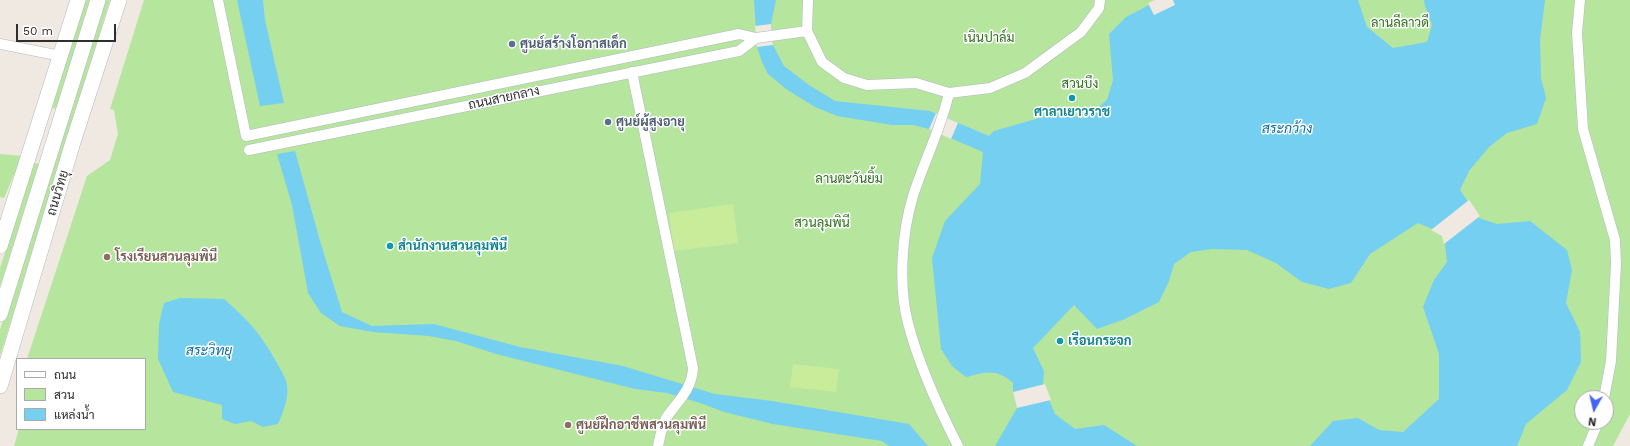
<!DOCTYPE html>
<html>
<head>
<meta charset="utf-8">
<style>
	body { margin:0 }
	#map { position:relative; width:1630px; height:446px; overflow:hidden; background:#efe9e1; font-family:"Work Sans",Sarabun,sans-serif }
	canvas { display:block }
	.legend { position:absolute; left:16px; top:358px; width:130px; height:72px; box-sizing:border-box; background:#fff; border:1px solid #ababab; margin:0; padding:5px 7px; list-style:none; font-size:12px; color:#2e2e2e }
	.legend li { display:flex; align-items:center; gap:8px; height:20px }
	.legend b { width:20px; border:1px solid #ababab }
	.north { position:absolute; left:1574px; top:390px; width:40px; height:40px; box-sizing:border-box; background:#fff; border:1px solid #ababab; border-radius:50%; rotate:188deg; font-size:11px; font-weight:700; line-height:16px; text-align:center; color:#2e2e2e }
	.north::after { content:''; display:block; margin:auto; width:14px; height:18px; background:#4264fb; clip-path:polygon(50% 0,100% 100%,50% 72%,0 100%) }
	.scale { position:absolute; left:16px; top:24px; width:100px; height:18px; box-sizing:border-box; border:2px solid #2e2e2e; border-top:0; padding-left:5px; font-size:12px; line-height:14px; white-space:nowrap; color:#2e2e2e; -webkit-text-stroke:3px #fff; paint-order:stroke }
</style>
</head>
<body>
<div id="map">
<canvas width="1630" height="446"></canvas>
<ul class="legend">
<li><b style="height:5px;background:#fff"></b>ถนน</li>
<li><b style="height:11px;background:#b6e59e"></b>สวน</li>
<li><b style="height:11px;background:#75cff0"></b>แหล่งน้ำ</li>
</ul>
<div class="north">N</div>
<div class="scale">50 m</div>
</div>
<script>
const context = document.querySelector('canvas').getContext('2d');
context.lineJoin = 'round';
function fillPath(path, color) {
  context.fillStyle = color;
  context.fill(path, 'evenodd');
}
function stroke(path, color, width, dash) {
  context.strokeStyle = color;
  context.lineWidth = width;
  context.lineCap = dash ? 'butt' : 'round';
  context.setLineDash(dash || []);
  context.stroke(path);
}
function drawText(font, color, halo, rows, align = 'center') {
  context.font = font + ' "Work Sans",Sarabun,sans-serif';
  context.lineWidth = 3;
  context.setLineDash([]);
  context.textBaseline = 'middle';
  context.strokeStyle = halo;
  context.fillStyle = color;
  for (const [text, x, y, turn = 0] of rows) {
    context.save();
    context.translate(x, y);
    context.rotate((+turn || 0) * Math.PI / 180);
    context.textAlign = isNaN(turn) ? turn : align;
    if (halo) context.strokeText(text, 0, 0);
    context.fillText(text, 0, 0);
    context.restore();
  }
}
fillPath(new Path2D(`
	M85,0h7l-36,109 -4,-1z
	M103,0h7l-110,356v-26z
	M144,0h1486v414l-17,32h-1599l5,-17h126v-70h-118l60,-183 23,-16 8,-26 -4,-24 -4,-1zM1582,398h24v24h-24z
	M0,154l22,2 -18,42 -4,-1z
	M34,163l5,1 -39,123v-19z`), '#b6e59e');
fillPath(new Path2D(`
	M733,204l5,39 -64,8 -5,-38z
	M793,364l46,5 -3,23 -46,-5z`), '#c9ec9a');
fillPath(new Path2D(`
	M237,0h26l2,20 19,83 -24,3z
	M754,0h22l-5,24 2,21 11,21 25,19 26,16 95,10 59,25 5,-5 59,-17 32,4 22,-18 6,-20 -4,-46 17,-17 33,-17h199l9,27 26,21 34,-6 5,-17 -7,-19 -1,-6h121l-5,40 1,38 5,20 -9,26 -30,9 -18,14 -20,24 -9,19 19,28 18,6 33,-3 37,29 5,20 -6,33 14,29 1,30 -14,28 -41,34 -9,22h-207l23,-25 25,-3 21,12 24,2 36,-33v-45l-16,-47 11,-27 13,-18 -3,-28 -26,-11 -48,31 -19,29 -22,6 -27,-7 -26,-19 -29,-13 -35,-1 -21,3 -17,12 -5,17 -10,21 -34,17 -28,10 -23,-24 -41,43 11,23 -1,14 12,29 20,15 29,-4 33,21h-142l22,-38 -4,-16v-9c-17,-15 -26,-11 -47,-6l-14,-11 -11,-17 -9,-91 13,-37 35,-37 3,-32 -54,-23 -16,-4h-21l-55,-9 -22,-9 -29,-18 -18,-15 -6,-12 -5,-15z
	M295,151l25,90 22,71 30,14 62,-2 86,23 103,19 92,28 57,7 137,23 19,22h-39l-7,-5 -109,-17 -49,-12 -21,-8 -36,-11 -32,-4 -139,-35 -40,-13 -27,-5 -56,-4 -33,-6 -19,-13 -13,-20 -16,-88 -15,-51z
	M180,298l44,1c25,22 36,34 53,64 3,6 9,15 10,22 2,13 -4,27 -9,39l-15,3 -12,-6 -16,3 -13,-5v-14l-49,-13 -15,-33 1,-35 5,-21z`), '#75cff0');
fillPath(new Path2D(`
	M1155,0h18l2,5 -21,10 -6,-12z
	M771,24l2,21 -16,2 -2,-21z
	M936,113l22,10 -7,16 -22,-10z
	M1469,200l11,16 -36,28 -2,-8 -11,-6z
	M1045,384l6,16 -34,8 -4,-16z`), '#efe9e1');
const street = new Path2D(`
	M218,0l28,136 493,-102 17,4 51,-7
	M808,0l-1,31 15,31 22,16 23,7 49,-2 33,10 41,-5 35,-15 56,-41 18,-24 1,-8
	M1580,0l-3,33 6,96 32,111 1,23 -5,98 -7,37
	M0,44l61,12
	M632,72l61,296c-1,22 -16,34 -27,50 -4,8 -6,19 -8,28
	M949,93c-8,36 -25,68 -36,103 -11,36 -15,90 -5,127 11,43 30,84 50,123
	M249,150l490,-99 17,-13
	M1588,446l10,-24`);
const secondary = new Path2D(`
	M0,246l78,-246
	M0,314l98,-314
	M0,386l73,-244 46,-142`);
stroke(street, '#b4b7c1', 11);
stroke(secondary, '#b4b7c1', 16);
stroke(street, '#fff', 10);
stroke(secondary, '#fff', 15);
for (const [x, y, r, color] of [
	[512,44,4,"#5c6f8a"],
	[1072,98,4,"#0f9aa8"],
	[608,122,4,"#5c6f8a"],
	[390,246,4,"#0f9aa8"],
	[107,257,4,"#8d6e63"],
	[1060,341,4,"#0f9aa8"],
	[568,425,4,"#8d6e63"]
]) {
  const dot = new Path2D();
  dot.arc(x, y, r, 0, 2 * Math.PI);
  context.fillStyle = color;
  context.fill(dot);
  stroke(dot, '#fff', 1.5);
}
drawText('13px', '#2c6e1b', '#fff', [
	["ลานลีลาวดี",1400,23],
	["เนินปาล์ม",989,38],
	["สวนบึง",1080,84],
	["ลานตะวันยิ้ม",849,179],
	["สวนลุมพินี",822,223]
]);
drawText('bold 13px', '#4e5e75', '#fff', [
	["ศูนย์สร้างโอกาสเด็ก",520,44],
	["ศูนย์ผู้สูงอายุ",616,122]
], 'left');
drawText('13px', '#2e2e2e', '#fff', [
	["ถนนสายกลาง",504,98,-12],
	["ถนนวิทยุ",58,193,-73]
]);
drawText('bold 13px', '#0d838f', '#fff', [
	["ศาลาเยาวราช",1072,112,"center"],
	["สำนักงานสวนลุมพินี",398,246],
	["เรือนกระจก",1068,341]
], 'left');
drawText('bold 13px', '#785e54', '#fff', [
	["โรงเรียนสวนลุมพินี",115,257],
	["ศูนย์ฝึกอาชีพสวนลุมพินี",576,425]
], 'left');
drawText('italic 14px', '#0d6fa3', '#fff', [
	["สระกว้าง",1287,129],
	["สระวิทยุ",209,351]
]);
</script>
</body>
</html>
